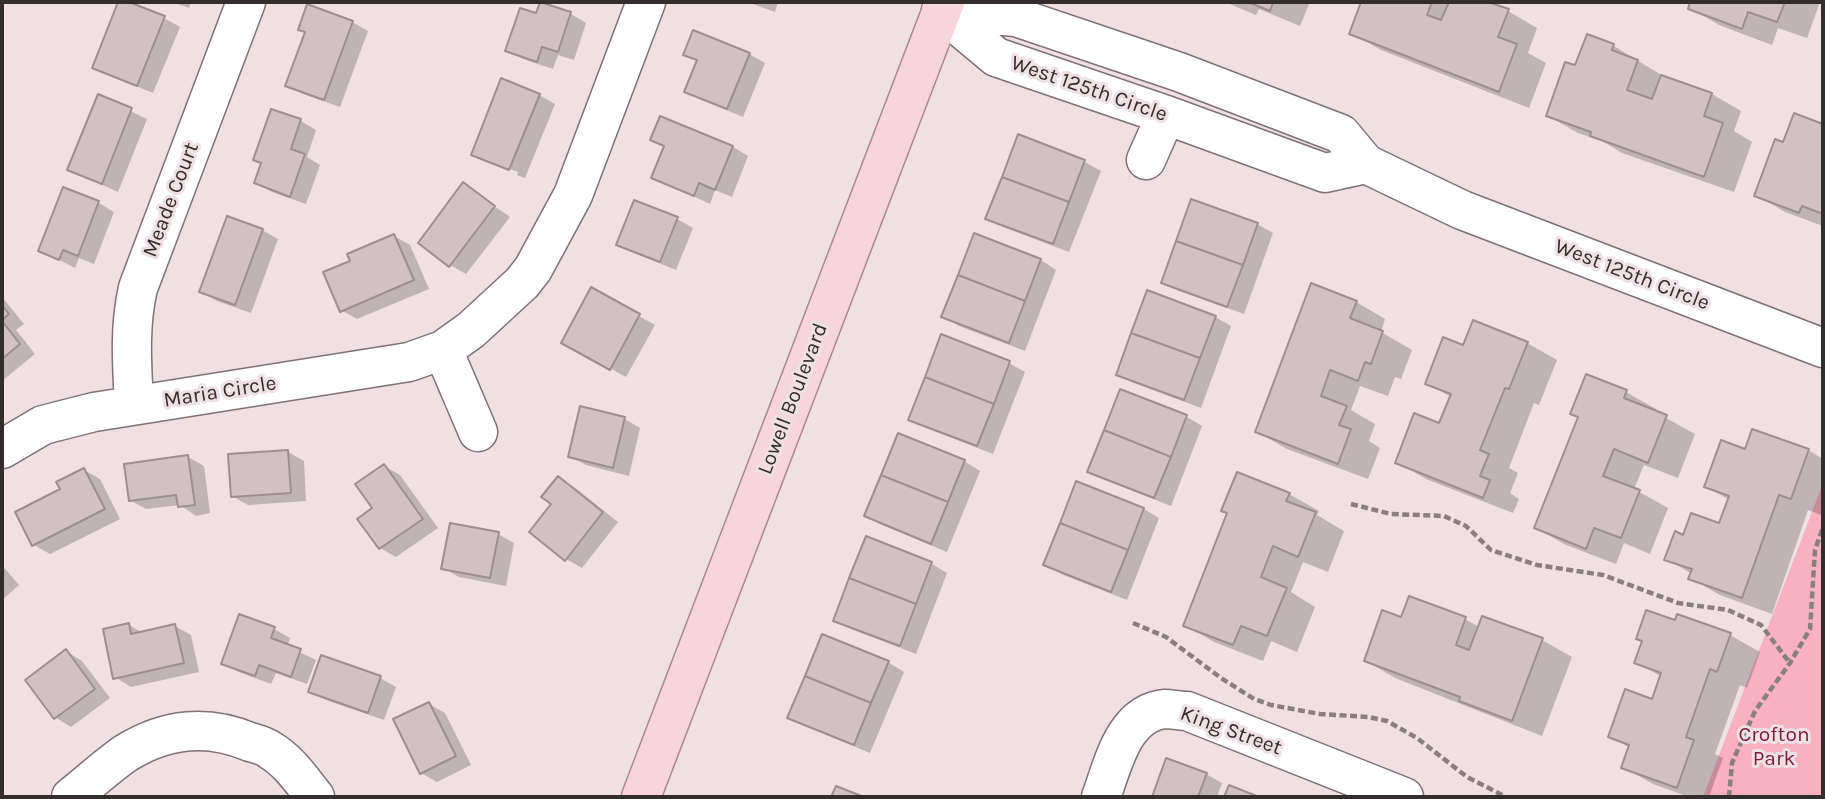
<!DOCTYPE html>
<html>
<head>
<meta charset="utf-8">
<style>
	body { margin:0 }
	#map { position:relative; width:1825px; height:799px; overflow:hidden; background:#eee0e3; font-family:Karla,sans-serif }
	canvas { display:block }
	.frame { position:absolute; inset:0; border:4px solid #332d2e; pointer-events:none }
</style>
</head>
<body>
<div id="map">
<canvas width="1825" height="799"></canvas>
<div class="frame"></div>
</div>
<script>
const context = document.querySelector('canvas').getContext('2d');
context.lineJoin = 'round';
function fillPath(path, color) {
  context.fillStyle = color;
  context.fill(path, 'evenodd');
}
function stroke(path, color, width, dash) {
  context.strokeStyle = color;
  context.lineWidth = width;
  context.lineCap = dash ? 'butt' : 'round';
  context.setLineDash(dash || []);
  context.stroke(path);
}
function drawText(font, color, halo, rows, align = 'center') {
  context.font = font + ' Karla,sans-serif';
  context.lineWidth = 6;
  context.setLineDash([]);
  context.textBaseline = 'middle';
  context.strokeStyle = halo;
  context.fillStyle = color;
  for (const [text, x, y, turn = 0] of rows) {
    context.save();
    context.translate(x, y);
    context.rotate((+turn || 0) * Math.PI / 180);
    context.textAlign = isNaN(turn) ? turn : align;
    if (halo) context.strokeText(text, 0, 0);
    context.fillText(text, 0, 0);
    context.restore();
  }
}
fillPath(new Path2D(`
	M1823,483v314h-120z`), '#f8b1c0');
fillPath(new Path2D(`
	M120,2l44,16 16,9 -27,66 -43,-17 -16,-9z
	M172,2h19l-2,6z
	M747,2h31l-3,10z
	M1225,2h85l-10,24 -41,-17 -3,6z
	M1363,2h120l25,9 29,17 -9,25 18,10 -17,45 -148,-58 -30,-17z
	M1692,2h128l-13,36 -29,-10 -6,17 -53,-20 -29,-17z
	M541,4l30,10 15,9 -12,37 -16,-5 -5,14 -30,-10 -16,-9 30,-34z
	M352,22l16,9 -28,76 -37,-13 -15,-9 18,-52 -6,-4z
	M1588,36l26,10 54,33 44,15 29,17 -7,20 18,11 -18,50 -112,-39 -20,-12 -24,-8 -30,-17 28,-49z
	M685,54h64l16,9 -22,54 -41,-17 -16,-9 12,-29z
	M539,95l16,9 -30,74 -8,-3 1,-3 -31,-12v3l-14,-9z
	M99,96l48,23 -29,73 -49,-22z
	M272,111l29,10 15,9 -9,27 13,8 -14,39 -34,-12 -16,-9 7,-19z
	M1795,115l28,10v101l-38,-14 -29,-17 28,-50z
	M661,118l72,29 15,9 -16,41 -17,-7 -5,14 -57,-27 13,-29 -14,-8z
	M1019,137l66,25 16,9 -32,81 -66,-25 -15,-9z
	M464,185l46,32 -44,57 -16,-9z
	M64,189l35,14 15,9 -20,52 -15,-6 -4,10 -35,-18z
	M677,219l16,9 -17,42 -42,-17 -16,-9z
	M1257,224l16,9 -29,81 -65,-23 -16,-9z
	M262,230l16,9 -27,74 -34,-12 -15,-9z
	M975,235l66,25 15,10 -31,81 -66,-25 -16,-10z
	M394,236l16,9 19,44 -72,30 -16,-9 11,-48z
	M592,290l63,35 -29,52 -47,-26z
	M2,297l22,27 -8,6 19,24 -33,27z
	M1356,302l29,17 -4,13 31,18 -11,29 -6,-2 -7,19 -28,-10 -9,24 24,14 -6,17 11,7 -12,31 -81,-30 -30,-17z
	M1215,317l16,9 -30,82 -67,-25 -16,-9z
	M1527,343l30,17 -18,45 -5,-2 -25,65 9,5 -8,20 9,6 -6,14 -87,-34 -29,-17 43,-37 11,-28 -24,-14z
	M1009,363l16,9 -32,82 -67,-26 -16,-9z
	M1587,376l39,16 30,17 -1,3 40,22 -17,44 -34,-13 -10,24 34,19 -18,46 -26,-11 -8,21 -50,-19 -30,-17 44,-111z
	M1121,391l66,26 15,9 -31,80 -66,-26 -16,-9z
	M625,419l15,9 -11,48 -43,-11 -16,-9z
	M1808,450l15,9v49l-2,7 -13,-5 -36,104 -52,-19 -30,-17 2,-4 -25,-15 17,-22 36,-12 9,-25 -23,-14 40,-35z
	M288,452l16,9 2,40 -58,4 -16,-9z
	M188,457l16,9 6,47 -14,3 -16,-11 -34,4 -16,-9z
	M964,461l16,10 -33,81 -65,-27 -16,-9z
	M384,466l16,9 38,53 -42,29 -16,-9 -5,-39z
	M84,470l16,9 20,40 -70,35 -16,-9z
	M558,478l16,9 44,35 -36,46 -16,-9 -13,-55z
	M1077,483l67,26 15,9 -32,82 -66,-26 -15,-10z
	M1289,494l30,17 -2,4 27,16 -16,41 -25,-10 -12,30 24,15 -18,45 -26,-11 -8,20 -49,-19 -29,-17 44,-112z
	M498,534l16,9 -8,43 -47,-9 -16,-9z
	M867,538l65,26 15,9 -31,81 -65,-25 -16,-9z
	M2,565l17,20 -17,15z
	M1402,619h63l14,8 63,13 30,17 -30,79 -147,-58 -29,-17z
	M1676,623l54,12 30,17 -13,36 -7,-3 -25,69 8,4 -14,39h-20l-36,-13 -30,-17 7,-19 -20,-12 43,-35 9,-24 -26,-15z
	M129,625l14,8 32,-7 16,9 8,37 -68,15 -16,-10z
	M274,629l16,9 -3,8 29,14 -9,24 -31,-11 -5,11 -32,-12 -16,-9z
	M66,651l16,10 28,37 -39,29 -16,-10z
	M888,662l16,10 -34,81 -65,-27 -16,-9z
	M380,678l16,9 -12,33 -58,-20 -16,-9z
	M429,704l16,9 26,52 -34,17 -16,-9z
	M1167,760l39,14 16,9 -5,14h-64z`), '#0003');
const building = new Path2D(`
	M118,2h11l36,14 -28,70 -45,-18z
	M540,2l31,10 -13,40 -16,-5 -5,15 -32,-11 15,-43 16,5z
	M1248,2h25l-3,9z
	M1361,2h71l-5,13 14,5 8,-18h39l21,7 -11,28 19,7 -18,48 -150,-58z
	M1690,2h95l-8,20 -29,-10 -6,17 -54,-20z
	M307,4l46,17 -29,79 -39,-14 20,-54 -7,-2z
	M693,30l57,23 -23,56 -43,-17 13,-32 -14,-5z
	M1587,34l27,10 -2,6 26,10 -11,30 25,9 9,-24 51,18 -8,23 19,7 -19,54 -114,-41 1,-4 -45,-16 19,-54 10,3z
	M501,78l39,16 -31,76 -38,-15z
	M98,94l34,14 -30,76 -35,-14z
	M271,109l30,10 -10,30 14,5 -15,43 -36,-14 7,-20 -8,-3z
	M1794,113l29,11v90l-21,-8 -3,7 -45,-17 21,-57 8,3z
	M660,116l73,30 -18,44 -16,-7 -5,13 -43,-18 13,-32 -14,-6z
	M1018,134l67,26 -16,42 -67,-25z
	M1002,177l67,25 -16,42 -68,-25z
	M463,182l32,24 -46,61 -31,-24z
	M63,187l36,14 -21,55 -15,-6 -4,10 -21,-9z
	M1191,199l67,24 -15,42 -67,-24z
	M634,200l44,17 -18,45 -44,-17z
	M227,216l36,13 -28,76 -36,-13z
	M974,233l67,26 -16,42 -67,-26z
	M394,234l20,46 -74,32 -17,-40 27,-11 -3,-7z
	M1176,241l67,24 -16,42 -66,-24z
	M958,275l67,26 -16,42 -68,-26z
	M1311,283l46,18 -7,17 33,13 -12,33 -6,-2 -7,19 -28,-11 -9,26 26,10 -8,19 12,4 -13,35 -83,-32z
	M591,287l49,27 -30,56 -49,-27z
	M1147,290l69,26 -16,42 -69,-25z
	M2,305l7,9 -7,6z
	M1473,320l55,22 -19,47 -4,-1 -25,62 9,4 -9,22 10,4 -7,18 -88,-35 19,-50 25,10 12,-29 -26,-10 18,-47 20,8z
	M2,321l18,23 -18,15z
	M1131,333l69,25 -16,42 -68,-25z
	M941,334l69,27 -16,43 -69,-27z
	M1586,374l41,16 -3,8 43,17 -19,48 -34,-14 -11,27 37,14 -19,48 -27,-10 -8,21 -52,-21 44,-111 -8,-3z
	M925,377l69,27 -17,42 -69,-26z
	M1120,389l67,26 -16,42 -67,-27z
	M580,406l45,11 -12,51 -45,-11z
	M1752,429l57,20 -18,50 -12,-4 -37,103 -54,-19 4,-10 -28,-9 11,-29 8,4 8,-22 28,10 10,-27 -25,-9 17,-47 24,9z
	M1104,430l67,27 -17,41 -67,-26z
	M898,433l67,27 -17,42 -67,-27z
	M288,450l3,43 -60,4 -3,-43z
	M188,455l7,50 -17,2 -2,-12 -47,6 -5,-37z
	M384,464l39,55 -44,30 -22,-30 15,-11 -17,-24z
	M84,468l21,41 -73,37 -17,-34 45,-23 -4,-7z
	M1237,472l53,21 -4,8 30,11 -18,45 -25,-11 -12,31 26,11 -20,48 -26,-10 -8,19 -50,-19 44,-113 -6,-2z
	M881,475l67,27 -17,42 -67,-28z
	M558,476l45,36 -38,49 -36,-29 22,-28 -10,-7z
	M1076,481l68,27 -16,42 -68,-27z
	M450,523l49,9 -9,46 -49,-9z
	M1060,523l68,27 -17,42 -68,-27z
	M866,536l66,26 -16,42 -67,-26z
	M849,578l67,26 -16,42 -67,-25z
	M1409,596l57,21 -10,28 13,5 13,-34 61,22 -31,83 -53,-20 1,-4 -96,-36 18,-51 19,7z
	M1646,610l29,10 2,-6 54,19 -14,39 -7,-3 -24,68 8,3 -17,48 -56,-20 8,-23 -21,-8 17,-48 27,10 9,-26 -27,-10 8,-22 -6,-2z
	M239,614l36,13 -4,11 30,11 -10,28 -32,-12 -4,11 -34,-12z
	M129,623l2,11 44,-10 9,39 -71,16 -10,-50z
	M822,634l67,27 -18,42 -66,-27z
	M66,649l29,40 -41,30 -29,-39z
	M321,655l60,21 -13,37 -60,-21z
	M805,676l66,27 -17,42 -67,-27z
	M429,702l27,54 -36,18 -27,-55z
	M1166,758l41,15 -9,24h-46z
	M1229,785l30,12h-35z
	M836,786l28,11h-33z`);
fillPath(building, '#cfc1c4');
stroke(building, '#9c8f91', 2);
const minor = new Path2D(`
	M941,11l75,6 163,55 162,62 25,30 96,46 361,138
	M941,11l55,46 170,58 159,58 41,-9
	M1146,160l20,-45
	M443,350l35,82
	M134,405c-2,-40 -5,-78 4,-117l108,-286
	M2,449l41,-24 51,-13 315,-50 34,-12 28,-20 51,-47 11,-14 40,-74 73,-193
	M71,797c18,-14 36,-31 55,-44 40,-25 82,-29 124,-11 7,2 15,4 20,8 19,11 32,31 45,47
	M1101,797c12,-32 22,-84 64,-88 7,0 15,2 22,2l217,86`);
const major = new Path2D(`
	M641,797l304,-795`);
stroke(minor, '#7f7275', 41);
stroke(major, '#ae8890', 41);
stroke(new Path2D(`
	M1351,504l40,10 53,2 22,10 25,24 46,15 66,10 75,28 50,7 33,15 29,38
	M1133,623l33,14 55,41 33,21 17,6 49,9 49,3 18,4 30,17 50,39 39,20
	M1729,797l3,-34 23,-52 35,-48 20,-34 5,-79 8,-23`), '#897f81', 4.5, [7, 3.5]);
stroke(minor, '#fff', 38);
stroke(major, '#f7d5dc', 38);
drawText('21px', '#332d2e', '#eee0e3', [
	["West 125th Circle",1089,89,19],
	["Meade Court",171,200,-69],
	["West 125th Circle",1632,275,21],
	["Maria Circle",220,392,-9],
	["Lowell Boulevard",793,399,-69],
	["King Street",1231,731,20]
]);
drawText('21px', '#7d1a3d', '#eee0e3', [
	["Crofton",1774,735],
	["Park",1774,759]
]);
</script>
</body>
</html>
